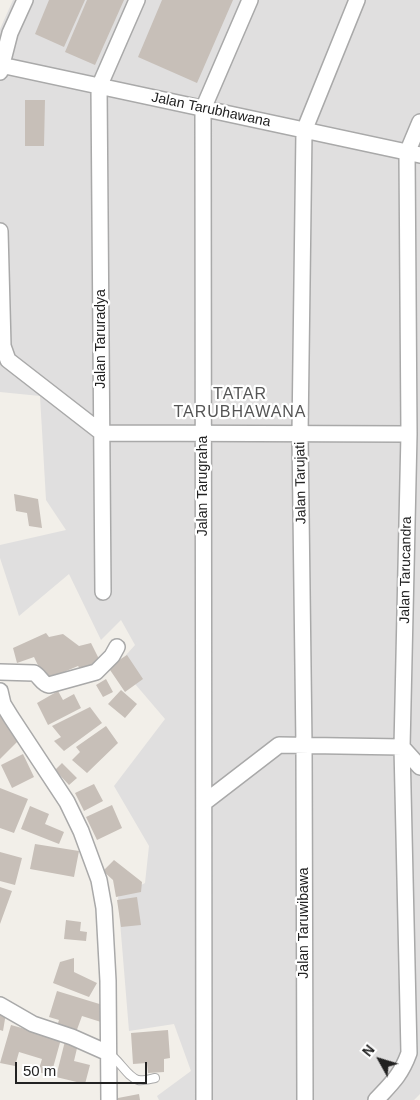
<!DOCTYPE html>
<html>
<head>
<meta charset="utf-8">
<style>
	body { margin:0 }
	#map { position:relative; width:420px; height:1100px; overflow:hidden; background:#f2efe9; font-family:Helvetica,sans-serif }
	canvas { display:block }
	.north { position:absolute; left:355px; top:1035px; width:50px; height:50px; -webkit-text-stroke:4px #fff; paint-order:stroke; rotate:309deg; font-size:14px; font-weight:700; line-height:20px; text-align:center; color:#222 }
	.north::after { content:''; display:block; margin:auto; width:18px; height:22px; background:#222; clip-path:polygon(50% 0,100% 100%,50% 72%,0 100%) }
	.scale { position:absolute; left:15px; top:1062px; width:132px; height:22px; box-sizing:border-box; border:2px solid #222; border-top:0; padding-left:6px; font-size:15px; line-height:18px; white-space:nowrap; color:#222; -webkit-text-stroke:4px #fff; paint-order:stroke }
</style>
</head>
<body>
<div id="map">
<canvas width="420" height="1100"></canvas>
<div class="north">N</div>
<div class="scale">50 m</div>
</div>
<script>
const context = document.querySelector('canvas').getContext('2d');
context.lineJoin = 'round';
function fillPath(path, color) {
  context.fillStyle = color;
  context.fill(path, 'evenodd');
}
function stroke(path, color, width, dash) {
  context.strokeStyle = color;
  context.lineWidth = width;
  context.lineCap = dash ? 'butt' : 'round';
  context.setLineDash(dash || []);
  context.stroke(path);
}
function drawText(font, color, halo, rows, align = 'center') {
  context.font = font + ' Helvetica,sans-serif';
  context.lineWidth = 4.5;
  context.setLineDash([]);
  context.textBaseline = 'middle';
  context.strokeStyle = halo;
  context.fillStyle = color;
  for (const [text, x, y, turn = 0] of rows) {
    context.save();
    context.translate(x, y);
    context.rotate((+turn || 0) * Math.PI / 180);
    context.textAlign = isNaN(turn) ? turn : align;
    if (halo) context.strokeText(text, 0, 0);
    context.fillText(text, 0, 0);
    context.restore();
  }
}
fillPath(new Path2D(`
	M13,0h407v1094l-6,6h-255l-2,-4 34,-25 -17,-47 -45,7 -11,-134 27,-14 4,-37 -35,-60 51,-67 -47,-55 17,-19 -14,-25 -20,20 -32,-66 -50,42 -19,-58v-13l66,-15 -20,-30 -6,-104 -40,-4v-363z`), '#e0dfdf');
fillPath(new Path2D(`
	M49,0h36l-21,47 -29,-13z
	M87,0h37l-29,65 -30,-13z
	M162,0h71l-36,83 -59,-26z
	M25,100h20l-1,46h-19z
	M14,494l24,5 4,29 -13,-2 -2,-13 -11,-2z
	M46,633l3,4 14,-3 16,12 12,-3 10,20 -19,8 -4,-5 -33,14 -11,-23 -17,6 -4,-15z
	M127,655l16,24 -18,13 -17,-25z
	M106,679l7,13 -10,5 -7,-12z
	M121,690l16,14 -12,14 -17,-14z
	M58,691l5,9 11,-6 7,14 -33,17 -11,-22z
	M90,707l12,16 -38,28 -10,-10 7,-4 -9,-11z
	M0,715l18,26 -18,18z
	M106,726l12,17 -31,30 -15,-13 8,-8 -4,-5z
	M23,754l11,23 -22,11 -11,-23z
	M62,763l15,15 -8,7 -14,-15z
	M94,784l9,17 -19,10 -9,-18z
	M0,788l28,11 -14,34 -14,-5z
	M112,805l10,23 -25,12 -11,-23z
	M30,806l19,8 -4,10 19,8 -5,12 -38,-15z
	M35,844l44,7 -5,26 -44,-8z
	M0,852l22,6 -7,27 -15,-4z
	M114,860l28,22 -1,10 -25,5 -3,-17 -10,-9z
	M0,887l12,4 -12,33z
	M137,897l4,28 -20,2 -4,-27z
	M66,920l15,2 -1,9 7,1 -1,9 -22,-2z
	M74,958v14l23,11 -8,14 -36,-14 7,-21z
	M57,991l49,15 -5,16 -19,-6 -7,19 -19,-6 3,-9 -10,-3z
	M0,1012l6,1 -3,18 -3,-1z
	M11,1025l50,14 -10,36 -13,-3 4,-13 -23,-7 -4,14 -15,-3z
	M168,1030l2,28 -6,1v13l-16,1 -1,-10 -14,1 -2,-31z
	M65,1041l13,3 -4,17 16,4 -5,19 -29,-7z
	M139,1094l1,6h-22v-2z`), '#c7bfb8');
const lane = new Path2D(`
	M108,1053c11,6 19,24 30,27 5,1 12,-1 17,-2`);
const street = new Path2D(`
	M1,65l419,90
	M0,72l10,-39 15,-33
	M0,231l3,115 5,14 94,73 307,1
	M103,592l-4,-505 38,-87
	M0,672l34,1c6,3 8,11 15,12l47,-13 16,-16 5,-9
	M0,691l3,13 8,13 56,85 14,29 18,49 5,28 4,73 1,119
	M205,802l74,-57 123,2 18,20
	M0,1005l33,19 39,13 36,16
	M204,1100l-1,-991 47,-109
	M305,1100l-1,-354 -4,-312 4,-303 53,-131
	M376,1100c16,-17 25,-25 33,-47l-7,-306 7,-313 -2,-281 13,-31`);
stroke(lane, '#a9a9a9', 10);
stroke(street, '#a9a9a9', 18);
stroke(lane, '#fff', 8);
stroke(street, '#fff', 15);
drawText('14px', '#222', '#fff', [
	["Jalan Tarubhawana",211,110,12],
	["Jalan Taruradya",101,339,-90],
	["Jalan Tarujati",301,483,-91],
	["Jalan Tarugraha",203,486,-90],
	["Jalan Tarucandra",406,570,-89],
	["Jalan Taruwibawa",304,923,-90]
]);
context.letterSpacing = '1px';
drawText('16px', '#555', '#fff', [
	["TATAR",240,395],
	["TARUBHAWANA",240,413]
]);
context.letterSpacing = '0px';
</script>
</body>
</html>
